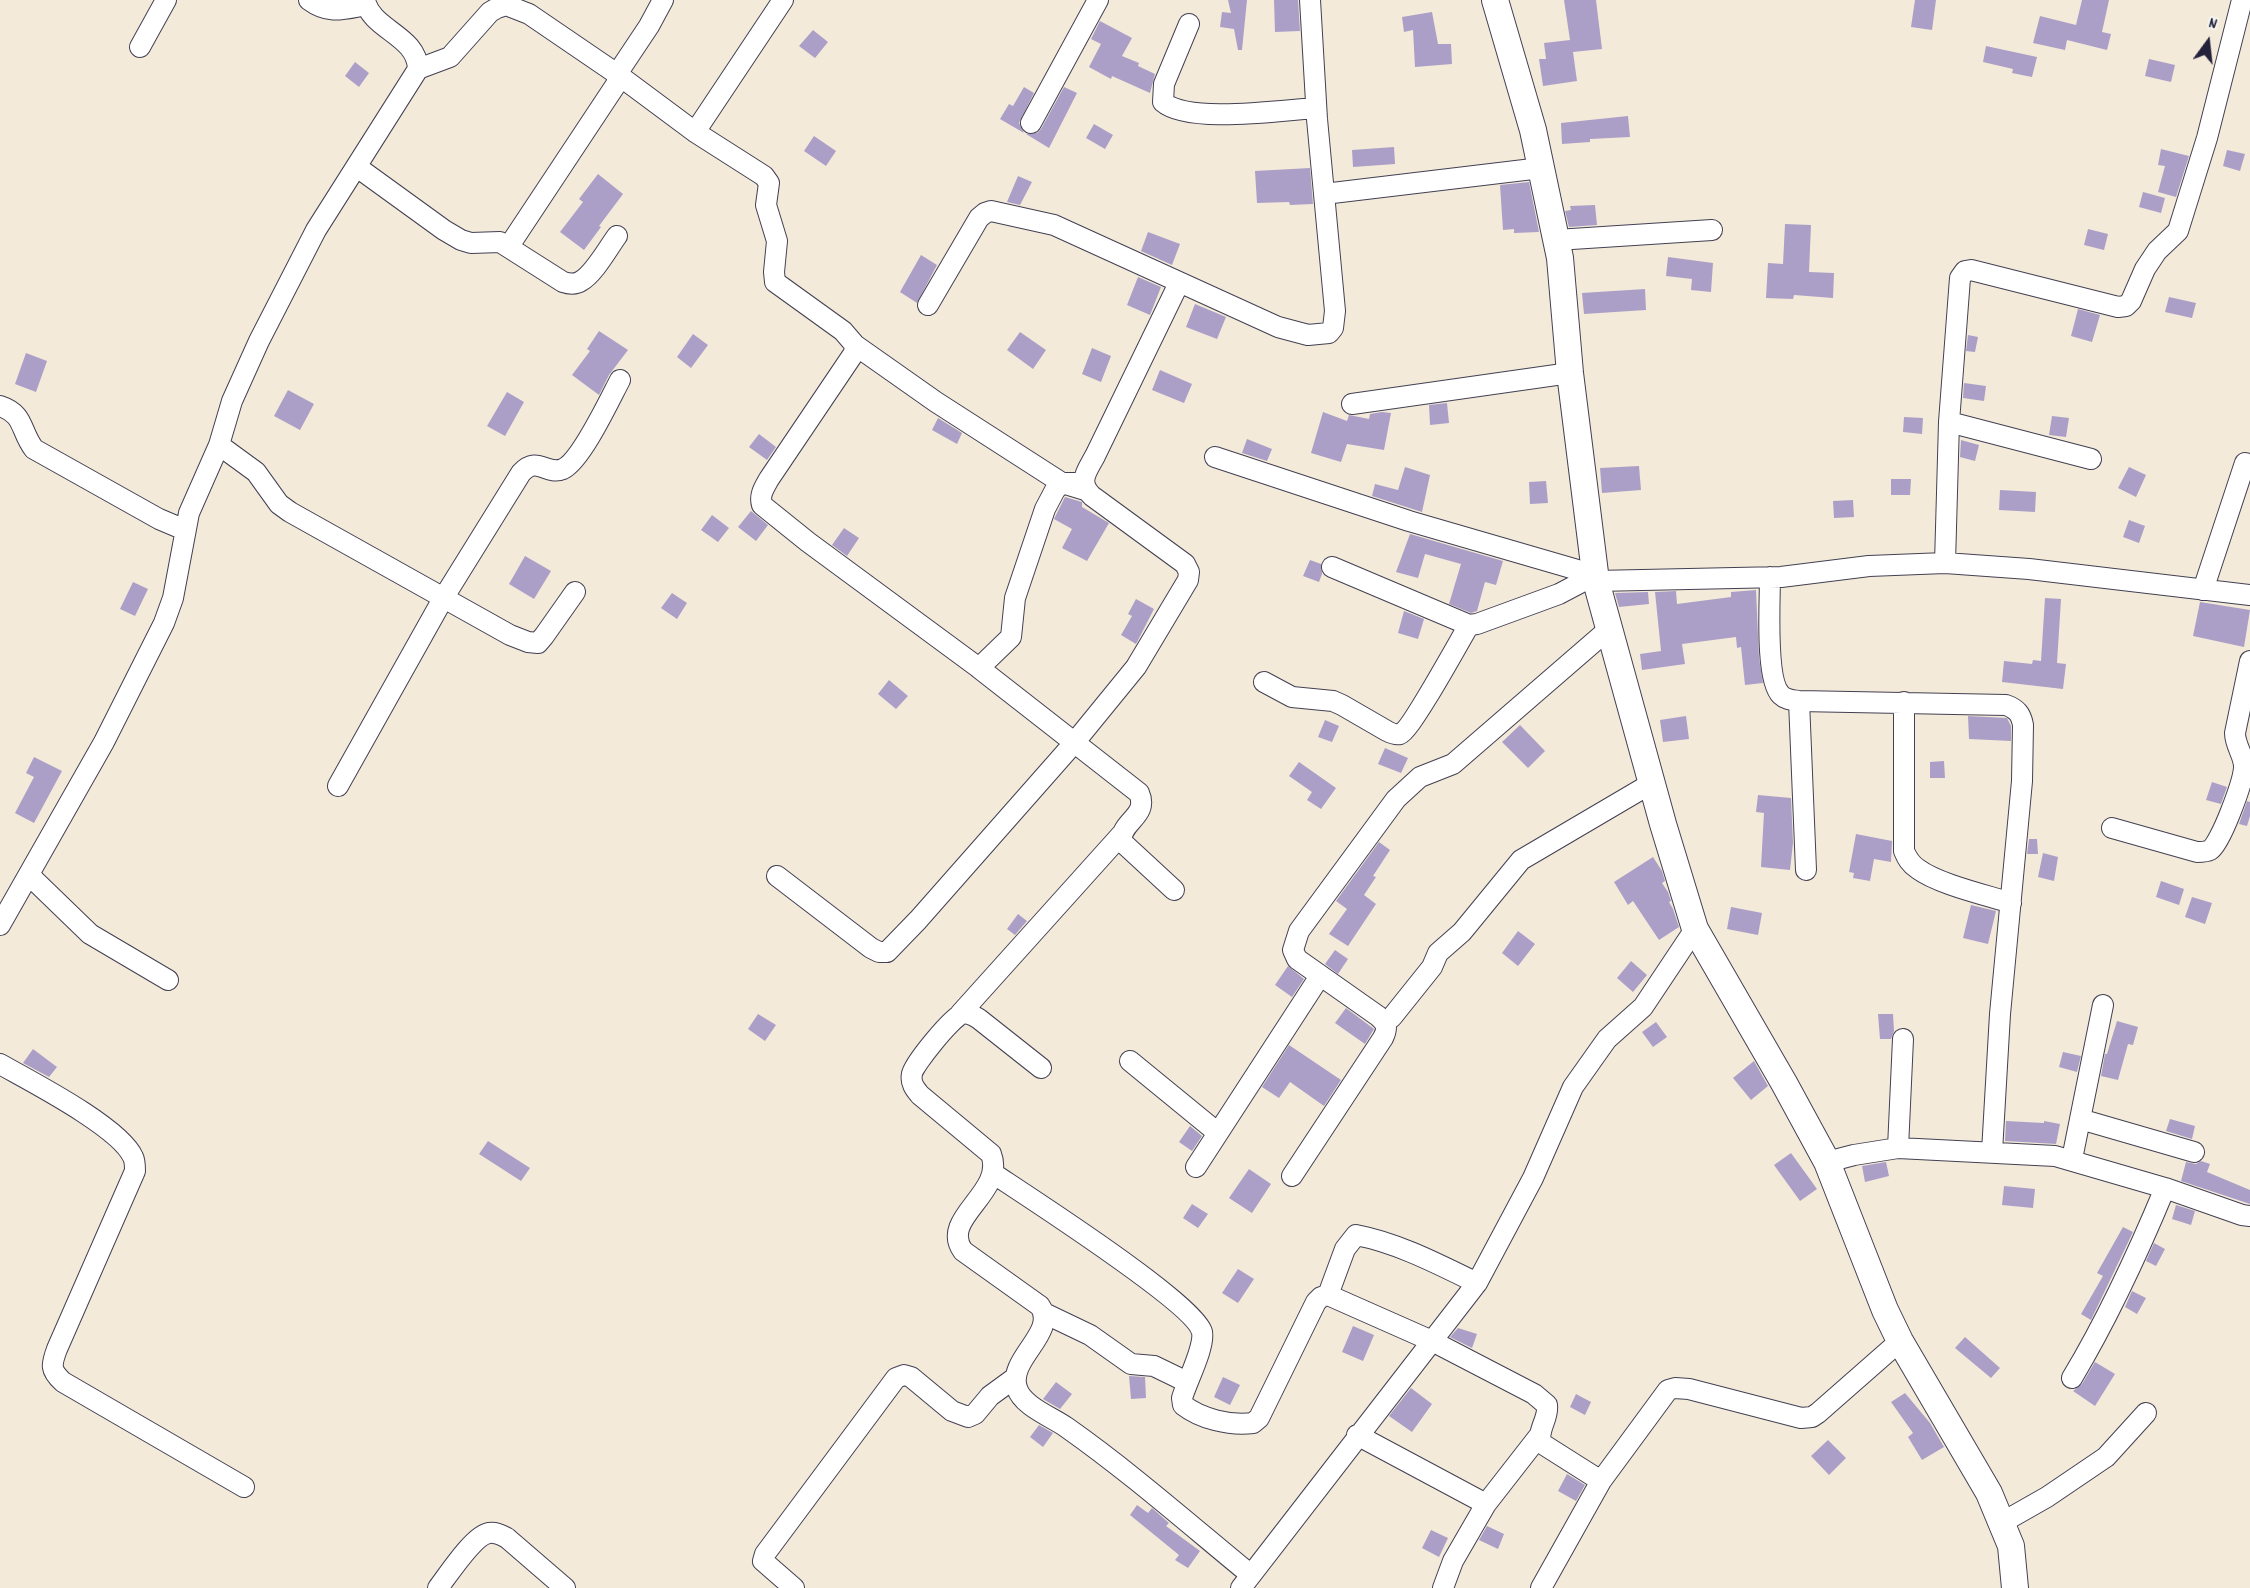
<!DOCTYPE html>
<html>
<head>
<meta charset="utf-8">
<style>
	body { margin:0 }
	#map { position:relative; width:2250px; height:1588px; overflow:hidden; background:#f4ead9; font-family:Dekko,sans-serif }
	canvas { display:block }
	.north { position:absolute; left:2178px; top:12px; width:60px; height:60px; -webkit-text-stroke:4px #f6f6f2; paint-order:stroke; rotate:15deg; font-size:16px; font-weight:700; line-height:24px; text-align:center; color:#22223b }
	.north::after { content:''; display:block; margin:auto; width:21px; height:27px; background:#22223b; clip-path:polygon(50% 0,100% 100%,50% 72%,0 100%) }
</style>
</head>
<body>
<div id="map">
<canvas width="2250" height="1588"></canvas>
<div class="north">N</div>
</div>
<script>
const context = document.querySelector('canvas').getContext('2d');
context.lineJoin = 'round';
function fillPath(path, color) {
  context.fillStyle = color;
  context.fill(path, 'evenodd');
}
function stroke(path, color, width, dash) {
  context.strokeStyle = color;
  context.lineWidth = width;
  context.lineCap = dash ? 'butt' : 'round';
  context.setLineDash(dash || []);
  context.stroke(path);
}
fillPath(new Path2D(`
	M1228,0h19l-5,50h-4l-4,-21 -14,-2 2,-15 9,1z
	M1274,0h24l2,31 -25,1z
	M1564,0h32l6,49 -29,3 4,29 -34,5 -4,-27h7l-2,-16 26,-3z
	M1915,0h21l-4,30 -21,-3z
	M2082,0h27l-7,32 9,2 -4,16 -40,-10 -2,10 -32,-7 7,-27 36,9z
	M1432,12l6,32h13l1,20 -37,3 -2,-37 -9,2 -2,-15z
	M1100,21l32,17 -10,18 17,7 -1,3 17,8 -5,19 -38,-17 -1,3 -22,-12 12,-23 -10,-5z
	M813,30l15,12 -13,16 -16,-12z
	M1986,46l51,11 -5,20 -20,-4 1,-4 -30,-7z
	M2149,59l26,6 -4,17 -26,-6z
	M355,62l14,11 -10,14 -14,-11z
	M1024,87l10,6 -15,30 5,10 -24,-14 9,-15 4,2z
	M1064,87l13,6 -28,55 -23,-14 11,-1 4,-4z
	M1628,116l2,21 -40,2v3l-28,2 -1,-21z
	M1094,124l19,11 -8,14 -19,-11z
	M814,136l22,15 -10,15 -22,-15z
	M1394,147l1,17 -42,3 -1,-17z
	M2161,149l28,7 -13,41 -18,-5 7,-26 -7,-1z
	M2227,150l18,4 -5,17 -17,-5z
	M1310,168l3,36 -23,1 -1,-3 -32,1 -2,-32z
	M598,174l25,20 -24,32 2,1 -17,23 -24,-18 23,-30 -4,-3z
	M1018,176l14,6 -12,23 -13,-3z
	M1529,182l10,50 -25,1v-4l-11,1 -3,-45z
	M2143,192l22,6 -4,15 -22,-6z
	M1595,205l2,20 -28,2 -4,-16 6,-1 -1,-4z
	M1785,224l26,1 -2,47 25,1 -1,25 -39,-3 -1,4 -27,-1 2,-35 15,1z
	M2088,229l20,5 -4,16 -20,-5z
	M1148,232l32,12 -8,21 -31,-14z
	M921,255l16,10 -20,38 -17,-11z
	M1668,257l45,6 -2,29 -20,-2 1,-11 -26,-3z
	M1138,277l23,10 -11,28 -23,-10z
	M1645,289l1,21 -62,4 -2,-21z
	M2169,297l27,6 -4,15 -27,-6z
	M1195,304l31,13 -9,22 -31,-12z
	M2078,309l22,6 -8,27 -21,-6z
	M599,331l29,19 -19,25 -10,20 -27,-20 18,-24 -3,-2z
	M1020,332l26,18 -13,19 -26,-19z
	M693,334l15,11 -17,23 -14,-11z
	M1968,335l10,2 -3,15 -9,-1z
	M1092,348l19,8 -10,26 -19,-8z
	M26,353l21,8 -11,31 -21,-8z
	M1160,370l32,14 -8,19 -32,-13z
	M1964,383l22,3 -2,15 -21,-3z
	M288,390l26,14 -14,26 -26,-14z
	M507,392l17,10 -19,34 -18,-10z
	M1447,403l2,20 -19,2 -1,-20z
	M1323,412l24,9 2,-6 20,4 1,-5 12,-2 9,1 -7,37 -37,-6 -6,18 -30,-9z
	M2052,416l17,2 -3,19 -17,-2z
	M1904,417l19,1 -1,16 -19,-2z
	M938,418l24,15 -5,11 -25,-14z
	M759,434l17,13 -9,13 -18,-13z
	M1247,439l25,10 -5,12 -25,-8z
	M1961,440l18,5 -4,16 -15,-4z
	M1639,466l2,24 -39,3 -2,-25z
	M1405,467l25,8 -8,37 -50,-16 3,-12 23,6z
	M2129,467l17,8 -10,22 -18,-9z
	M1891,479h20l-1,16h-19z
	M1546,481l2,22 -18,1 -1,-22z
	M2000,490l36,2 -1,20 -36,-2z
	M1065,497l17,5v5l27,16 -22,38 -25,-13 10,-19 -18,-10z
	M1853,500l1,17 -20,1 -1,-17z
	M751,511l17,14 -12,16 -18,-14z
	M712,515l17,13 -11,14 -17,-12z
	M2129,520l16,6 -6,17 -16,-6z
	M844,528l15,10 -12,18 -15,-11z
	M1410,534l93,27 -7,24 -11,-3 -8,29 -6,2 -22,-9 12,-40 -36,-10 -7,24 -22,-6z
	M525,556l26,15 -17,28 -25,-15z
	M1310,560l11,4 1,10 -3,8 -16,-6z
	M133,582l15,7 -13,27 -15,-7z
	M1756,590l3,68 4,25 -18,2 -4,-38 -4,1 -1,-11 -54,7 3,20 -43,6 -2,-16 21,-3 -6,-59 21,-1 1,13 54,-7v-5z
	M1648,592l1,12 -30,3 -4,-14z
	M672,593l15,10 -10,16 -16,-11z
	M2045,598l16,1 -4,64 9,1 -3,25 -61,-7 2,-21 28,3 1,-4 8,1z
	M1136,599l18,10 -18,35 -15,-9 11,-19 -4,-2z
	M2200,602l50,8 -6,37 -51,-11z
	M1404,611l20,8 -6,20 -20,-6z
	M889,680l19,16 -12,13 -18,-15z
	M1686,716l3,23 -26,3 -3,-22z
	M1968,716l39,2 4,8v15l-42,-2z
	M1325,720l14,6 -7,16 -14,-5z
	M1520,725l25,26 -17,17 -26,-26z
	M1385,748l23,10 -7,15 -23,-9z
	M34,757l28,14 -28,52 -19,-10 19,-36 -8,-4z
	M1944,761l1,17h-15v-16z
	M1299,762l37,26 -15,21 -14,-9 5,-8 -23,-16z
	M2212,782l15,5 -6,17 -15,-4z
	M1758,795l33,3 2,45 -3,27 -29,-3 3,-54 -8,-1z
	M2247,801l3,1v14l-3,10 -8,-2z
	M1856,834l36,7 -1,21 -17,-3 -4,22 -17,-3 1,-5 -5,-1z
	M2029,839h8l1,15h-11z
	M1379,842l11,8 -17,26 3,1 -12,18 12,9 -28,42 -19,-12 18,-25 -11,-8z
	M2043,853l15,4 -4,24 -16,-4z
	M1653,857l9,14 3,10 -3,2 6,9 3,9 -2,1 4,7 6,18 -20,13 -26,-39 -5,4 -14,-23z
	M2161,881l23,8 -5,16 -23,-8z
	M2192,897l20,6 -7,21 -20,-7z
	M1971,905l25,6 -8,33 -25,-6z
	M1731,907l31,6 -4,22 -31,-6z
	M1018,914l9,7 -12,14 -8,-6z
	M1518,931l17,13 -17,22 -16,-13z
	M1335,950l13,9 -10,15 -13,-10z
	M1631,961l16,14 -14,17 -16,-14z
	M1288,966l16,13 -12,18 -17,-12z
	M1346,1008l28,21 -9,15 -30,-21z
	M758,1014l18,11 -11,16 -17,-12z
	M1878,1014h15l1,17 -3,8h-11z
	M2117,1021l21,6 -5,18 -5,-1 -10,36 -17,-4 4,-22h2z
	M1656,1022l11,15 -14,10 -11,-15z
	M1289,1045l52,35 -17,26 -34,-24 -11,16 -17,-11z
	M33,1049l24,18 -8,10 -26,-14z
	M2063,1052l18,4 -4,16 -18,-5z
	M1754,1061l14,25 -17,14 -18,-22z
	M2170,1119l25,7 -3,13 -26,-8z
	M2006,1121l38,2v-2l16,3 -4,20 -51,-3z
	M1190,1126l12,10 -10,15 -13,-9z
	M488,1141l42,27 -9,13 -42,-27z
	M1791,1153l26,36 -17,12 -26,-36z
	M2201,1161l9,3 -3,8 43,18v14l-69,-23 5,-19 10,2z
	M1886,1162l3,14 -24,6 -3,-16z
	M1249,1169l22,15 -19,29 -23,-15z
	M2004,1186l31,3 -2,19 -31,-3z
	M1192,1204l16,10 -10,14 -15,-10z
	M2176,1205l19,6 -4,14 -19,-6z
	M2123,1227l10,5 -42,88 -10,-6 22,-38 -6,-3z
	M2154,1243l11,6 -9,17 -10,-5z
	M1238,1269l16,10 -16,24 -16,-10z
	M2132,1291l14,7 -9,16 -12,-7z
	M1353,1326l21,9 -11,26 -21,-9z
	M1458,1328l19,6 -5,14 -22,-11z
	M1965,1337l35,31 -9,10 -36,-30z
	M2095,1362l20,12 -20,32 -22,-15 9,-7z
	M1129,1376l16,1 1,21 -15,1z
	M1223,1377l17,8 -10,20 -16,-8z
	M1056,1382l16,12 -12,15 -17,-10z
	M1411,1388l21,16 -20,28 -23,-16z
	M1905,1393l25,30 14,24 -22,13 -14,-23 5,-4 -22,-31z
	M1576,1394l15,8 -6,13 -15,-8z
	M1039,1425l14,8 -10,14 -13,-10z
	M1828,1440l18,18 -17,17 -18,-19z
	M1567,1474l18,11 -9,16 -18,-10z
	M1137,1505l11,8 4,-5 17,15 -3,3 34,25 -12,17 -13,-8 4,-5 -49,-40z
	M1487,1526l17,8 -6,15 -19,-9z
	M1431,1530l17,8 -9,19 -17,-9z`), '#ab9fc8');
const minor = new Path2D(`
	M309,0c20,15 35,9 57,5
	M1189,24l-25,60 -1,18c25,22 119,8 153,6
	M140,47l26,-47
	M418,69l32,-12 40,-45 7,-4 9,-3 23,9 88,60 78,58 69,44 5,7 -3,22 11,36 -3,31 1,10 68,49 12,14 -1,8 -85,126c-5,9 -10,16 -7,26l46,37 171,126 160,125c10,23 -17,27 -18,48l53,49
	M1031,123l67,-123
	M695,132l88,-132
	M357,167l87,63 17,10 10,3 29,-1 63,40c6,2 12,3 18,-1 13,-7 27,-33 36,-45
	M1324,194l217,-26
	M1556,240l156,-10
	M509,246l108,-163v-9l32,-48 14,-26
	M928,305l51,-87 6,-5 6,-2 63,14 224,102 30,8 21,-2 4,-5 2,-17 -18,-192 -7,-119
	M855,345l81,57 126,81 23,7
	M1352,404l218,-31
	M0,406c25,8 20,25 34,43l125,70 26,11
	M1949,422l142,37
	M219,445l37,27 23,32 11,8 220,123 18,7 10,1 6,-7 31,-44
	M1215,457l194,64 186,54
	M1945,563l4,-141 11,-144 5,-7 6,-1 147,37 8,-1 5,-5 14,-32 12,-18 21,-20 29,-93 35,-138
	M1332,567l137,58 8,-1 82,-30 36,-19
	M1770,577c0,24 -5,103 11,118 5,5 12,5 18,6l207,4c11,4 15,9 17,20l-1,56 -22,233 -8,138
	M1596,581l185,-4 88,-11 76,-3 84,6 221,26
	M2203,590l42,-127
	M979,668l32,-31 4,-39 30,-89 10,-19 7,-7h13
	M1264,682l28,15 41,4 9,4 45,26c4,2 9,4 13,3 11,-4 60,-94 69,-109
	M1799,701l7,169
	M1904,702v149c3,7 6,13 14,18 20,15 68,26 93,34
	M338,786l106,-189 77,-124c17,-18 25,3 42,-4 18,-8 47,-70 57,-89
	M2112,828l85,24c5,0 9,0 13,-2 11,-7 33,-68 34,-82 1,-11 -9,-22 -9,-35l15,-72
	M29,875l61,59 78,46
	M777,876l94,72 8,4h8l31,-32 156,-177 62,-76 52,-87 1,-8 -4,-8 -93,-68c-15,-14 -5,-25 3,-40l84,-173
	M0,925l104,-183 60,-119 9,-25 16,-85 30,-68 13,-44 27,-60 57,-111 102,-161c-1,-34 -47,-39 -53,-69
	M960,1014l161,-179
	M1385,1022l7,-5 40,-50 6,-14 24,-21 59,-72 131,-77
	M1130,1061l88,72
	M0,1064c30,17 120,63 133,93 2,4 2,10 2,14l-78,178c-6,16 -7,21 6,33l181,105
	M1041,1068l-62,-49c-5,-3 -10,-7 -17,-5 -9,2 -49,51 -50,60 -2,9 3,15 8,21l71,59c15,39 -52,64 -28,97l77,55c18,27 -33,53 -23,82 5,18 35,29 49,39 64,45 124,98 185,148
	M2080,1119l114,33
	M1898,1148l5,-109
	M2072,1159l31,-154
	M1827,1162l27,-7 44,-7 157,8 110,32 77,27 8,1
	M1196,1167l124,-191
	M994,1174c33,22 201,130 208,158 3,15 -15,49 -20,66l1,7c18,14 47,21 70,18l6,-5 57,-116 5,-5 7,-2 104,46 102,53 13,11c2,14 -10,24 -6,38l60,38
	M1292,1176l91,-138c5,-10 4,-14 -5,-22l-81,-57 -4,-9 6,-19 97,-132 24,-22 33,-13 156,-135
	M1328,1295l17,-46 11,-14c42,8 82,29 121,48
	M1044,1313l46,22 41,29 23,2 33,16
	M2072,1378c36,-60 66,-125 93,-190
	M1357,1435l129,69
	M2003,1522l44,-25 59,-40 40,-44
	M438,1588c10,-13 36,-53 51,-55 7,-1 12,2 18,5l58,50
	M794,1588l-31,-27 2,-7 131,-176 8,-3 7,2 41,34 16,6 7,-3 15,-18 26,-19
	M1241,1588l236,-305 56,-105 40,-91 34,-48 36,-32 52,-78
	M1443,1588l10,-27 33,-57 53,-68
	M1541,1588l60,-107 67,-91 7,-2 14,1 112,29 11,-1 6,-4 82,-72`);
const tertiary = new Path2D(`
	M1495,0l38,130 27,128 10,115 26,208 67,243 32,105 89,154 43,79 58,148 15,31 89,152 22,53 4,42`);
stroke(minor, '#424053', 22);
stroke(tertiary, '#424053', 28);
stroke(minor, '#fff', 20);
stroke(tertiary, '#fff', 26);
</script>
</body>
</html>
